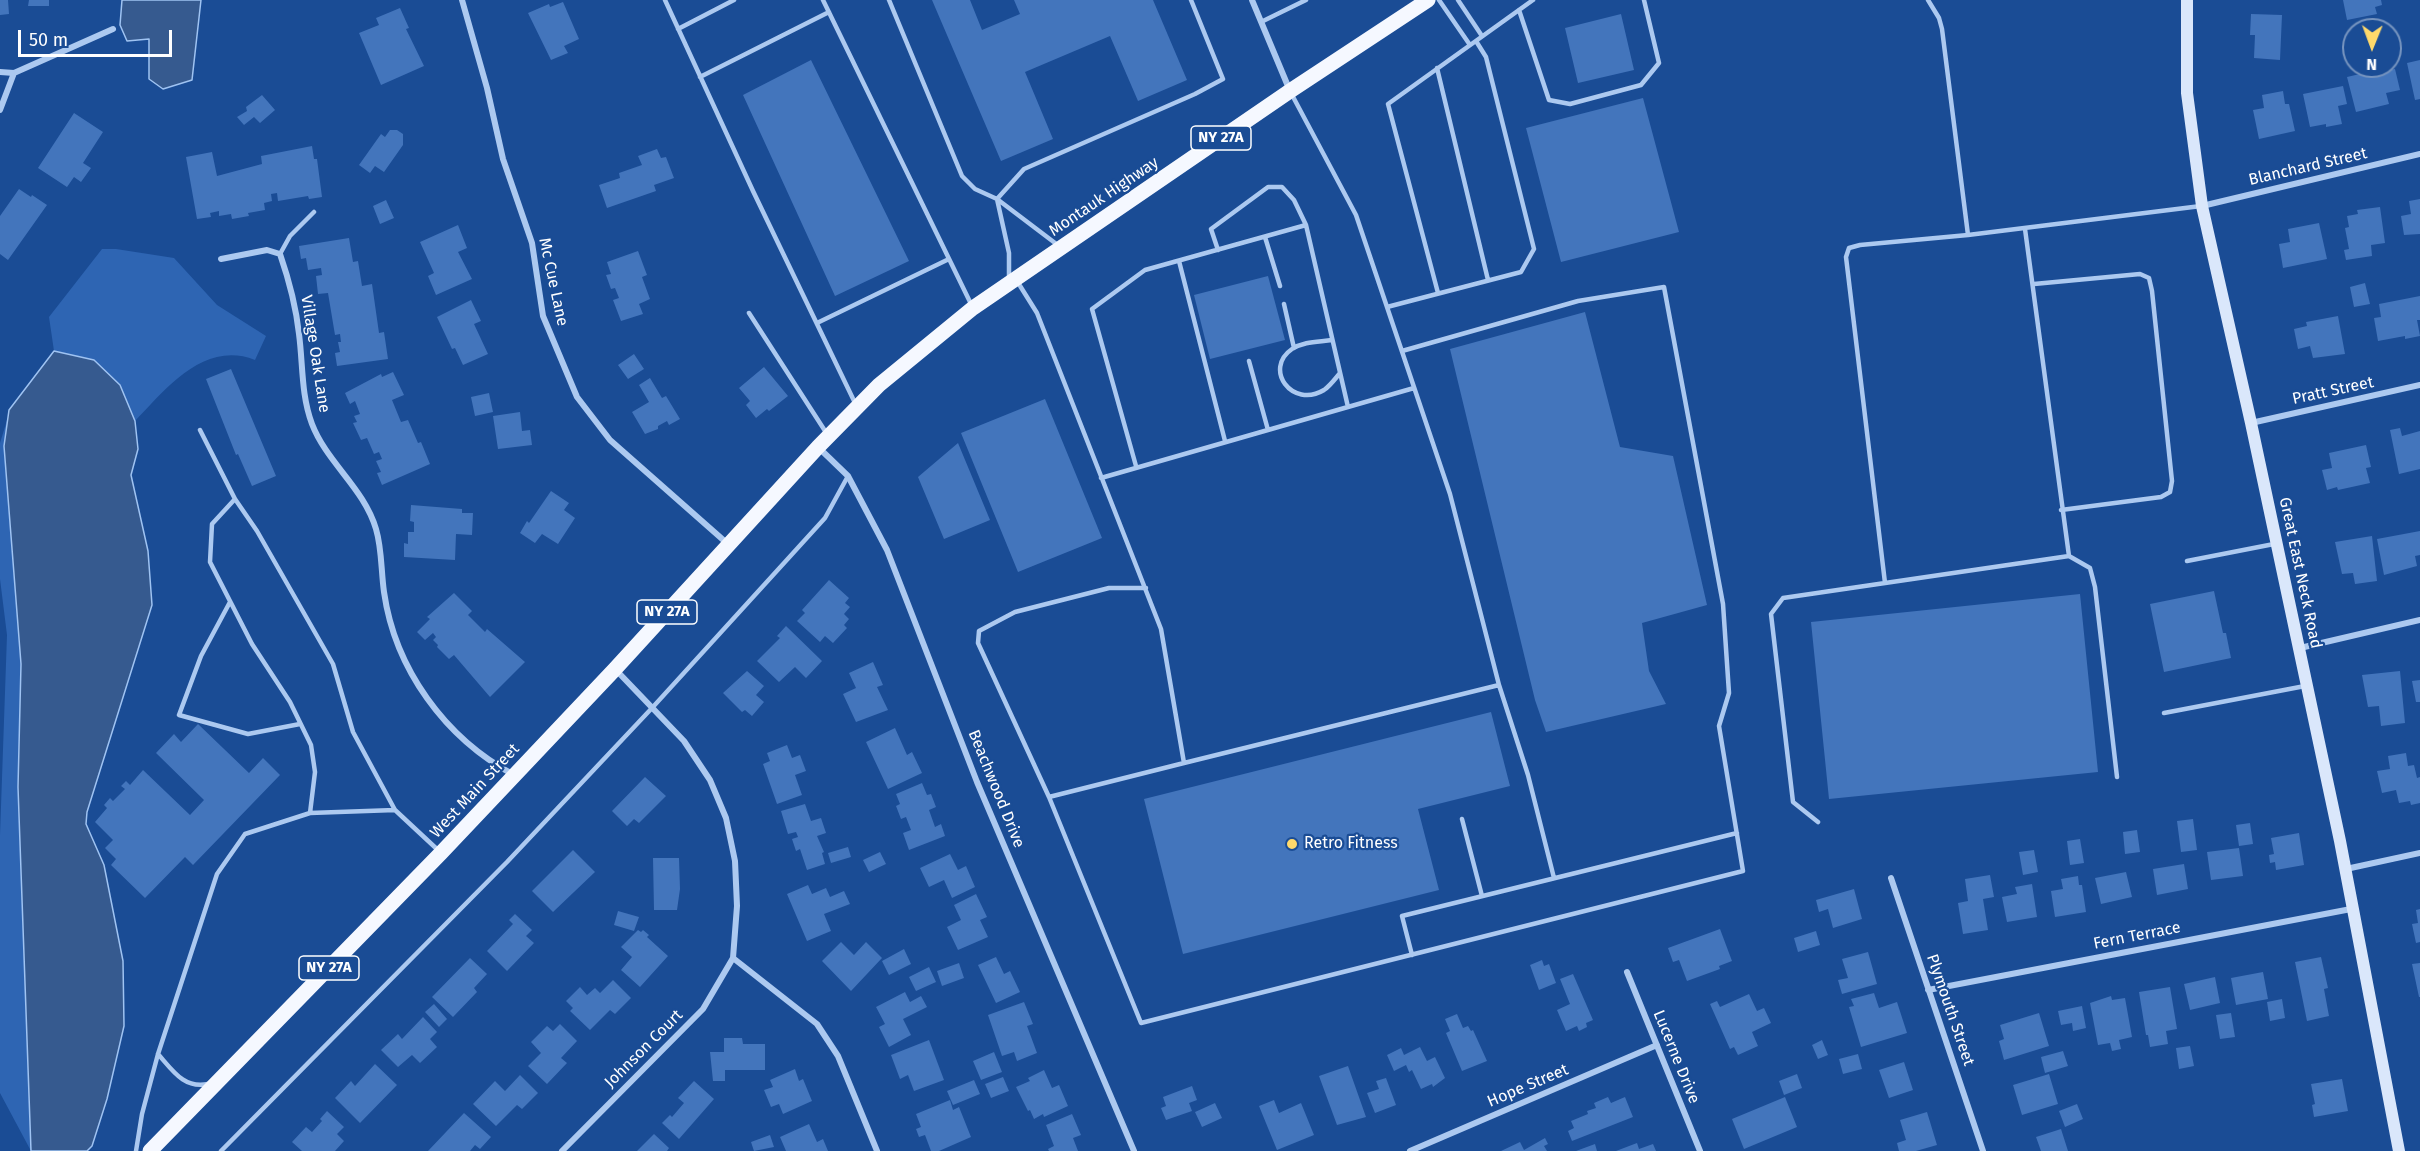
<!DOCTYPE html>
<html>
<head>
<meta charset="utf-8">
<style>
	body { margin:0 }
	#map { position:relative; width:2420px; height:1151px; overflow:hidden; background:#1a4c95; font-family:"Fira Sans",sans-serif }
	canvas { display:block }
	.north { position:absolute; left:2342px; top:18px; width:60px; height:60px; box-sizing:border-box; background:#1a4c95; border:2px solid #7694bf; border-radius:50%; rotate:181deg; font-size:16px; font-weight:700; line-height:24px; text-align:center; color:#fff }
	.north::after { content:''; display:block; margin:auto; width:21px; height:27px; background:#ffd96b; clip-path:polygon(50% 0,100% 100%,50% 72%,0 100%) }
	.scale { position:absolute; left:18px; top:30px; width:154px; height:27px; box-sizing:border-box; border:3px solid #fff; border-top:0; padding-left:8px; font-size:18px; line-height:21px; white-space:nowrap; color:#fff; -webkit-text-stroke:4px #1a4c95; paint-order:stroke }
</style>
</head>
<body>
<div id="map">
<canvas width="2420" height="1151"></canvas>
<div class="north">N</div>
<div class="scale">50 m</div>
</div>
<script>
const context = document.querySelector('canvas').getContext('2d');
context.lineJoin = 'round';
function fillPath(path, color) {
  context.fillStyle = color;
  context.fill(path, 'evenodd');
}
function stroke(path, color, width, dash) {
  context.strokeStyle = color;
  context.lineWidth = width;
  context.lineCap = dash ? 'butt' : 'round';
  context.setLineDash(dash || []);
  context.stroke(path);
}
function drawText(font, color, halo, rows, align = 'center') {
  context.font = font + ' "Fira Sans",sans-serif';
  context.lineWidth = 4.5;
  context.setLineDash([]);
  context.textBaseline = 'middle';
  context.strokeStyle = halo;
  context.fillStyle = color;
  for (const [text, x, y, turn = 0] of rows) {
    context.save();
    context.translate(x, y);
    context.rotate((+turn || 0) * Math.PI / 180);
    context.textAlign = isNaN(turn) ? turn : align;
    if (halo) context.strokeText(text, 0, 0);
    context.fillText(text, 0, 0);
    context.restore();
  }
}
fillPath(new Path2D(`
	M102,249h14l58,9 43,47 49,31 -11,24c-51,-20 -89,29 -120,61l-16,-36 -25,-25 -40,-9 -5,-34z
	M8,417l-4,29 17,218 -3,123 13,364 -31,-58v-258l7,-200 -7,-56v-136z`), '#2e65b3');
const water = new Path2D(`
	M122,0h79l-9,80 -29,9 -14,-10v-40l-22,2 -7,-16z
	M54,351l40,9 26,25 15,36 3,28 -7,26 17,76 4,54 -65,207 -1,12 18,41 19,96 1,65 -17,73 -15,47 -5,5h-56l-13,-364 3,-123 -17,-218 5,-36z`);
fillPath(water, '#365a8f');
stroke(water, '#9fc3f2', 1.5);
fillPath(new Path2D(`
	M0,0h8l1,14 -9,1z
	M29,0h20v6h-21z
	M932,0h38l12,30 38,-16 -6,-14h139l34,80 -49,21 -28,-65 -85,36 28,67 -52,22z
	M2343,0h38l1,5 -7,2 2,7 -30,6z
	M563,2l16,37 -15,7 4,7 -17,7 -23,-47 21,-9 1,3z
	M400,8l9,20 -3,1 18,37 -43,19 -22,-52 20,-8 -3,-7z
	M1621,14l13,56 -56,13 -13,-55z
	M2251,14l31,1 -2,45 -26,-2 1,-23h-5z
	M811,60l98,201 -74,35 -92,-201z
	M2420,60v39l-5,1 -8,-37z
	M2362,66h26l1,4 6,-1 5,21 -14,3 3,11 -33,8 -9,-35 17,-4z
	M2343,86l4,18 -9,2 4,18 -16,3v-3l-16,3 -7,-33z
	M2283,91l2,13h4l6,27 -36,8 -6,-29 11,-2 -2,-13z
	M262,95l13,15 -15,13 -6,-6 -10,8 -7,-8 10,-6 -1,-4z
	M1643,98l36,134 -118,30 -35,-134z
	M74,113l29,19 -20,31 8,5 -10,14 -7,-5 -7,10 -29,-19z
	M390,130h7l6,4v11l-19,27 -9,-6 -5,7 -11,-8 22,-31 4,3z
	M312,146l2,13h3l5,38 -13,2 -1,-3 -30,5 -1,-8 -6,1 1,7 -8,2 1,7 -17,3 1,3 -17,3 -1,-5 -12,2v-5l-9,2 1,4 -14,2 -11,-62 26,-5 5,24 45,-12 -1,-8z
	M657,149l4,9 5,-1 8,21 -20,7 2,6 -49,17 -8,-23 21,-7 -1,-5 23,-8 -4,-9z
	M19,189l12,8 1,-2 15,10 -39,55 -8,-6v-38z
	M2420,199v35l-16,1 -3,-19 10,-2 -2,-13z
	M386,200l8,18 -14,6 -7,-18z
	M2380,207l5,36 -14,2 1,11 -26,4 -2,-10 5,-1 -4,-21 4,-1 -2,-11 11,-2 -1,-4z
	M2319,223l8,36 -44,9 -4,-24 11,-2 -2,-13z
	M458,225l9,23 -9,4 14,27 -36,16 -8,-19 6,-3 -14,-31z
	M349,238l4,24 5,-1 4,25 10,-2 7,49 5,-1 4,27 -51,7 -2,-13 5,-1 -2,-10h3l-1,-8 -5,1 -7,-42 -10,1 -2,-18 6,-1 -1,-7 -13,2 -2,-12 -5,1 -2,-13z
	M638,251l9,24 -5,2 8,22 -11,5 4,10 -22,7 -8,-21 6,-2 -4,-10 -4,1 -5,-14 5,-1 -4,-12z
	M1268,276l17,64 -75,19 -16,-64z
	M2365,283l5,21 -16,3 -4,-20z
	M2420,296v24h-3l3,16 -15,3v-3l-27,5 -4,-23 7,-1 -2,-13z
	M471,300l10,21 -7,3 14,30 -25,11 -8,-17 -3,1 -15,-32z
	M1585,312l35,135 53,9 34,149 -65,18 7,48 17,33 -120,28 -11,-32 -85,-351z
	M2338,316l7,38 -32,4 -3,-12 -12,3 -4,-20 13,-3 -1,-4z
	M634,354l10,15 -16,10 -10,-14z
	M764,367l24,29 -19,15 -2,-2 -11,9 -10,-13 4,-4 -11,-13z
	M231,369l45,107 -24,10 -14,-32 -2,1 -30,-76z
	M393,372l11,23 -12,5 9,22 7,-2 10,23 3,-1 9,22 -48,21 -5,-12 4,-1 -5,-11 6,-2 -3,-7 -5,2 -7,-16 -6,2 -8,-17 4,-1 -3,-6 6,-2 -5,-13 -5,3 -5,-11 36,-19 1,3z
	M650,378l12,20 4,-2 14,23 -11,6 -2,-4 -9,5v3l-13,5 -13,-22 17,-10 -10,-17z
	M489,393l4,19 -18,4 -4,-19z
	M1045,399l57,139 -84,34 -57,-139z
	M520,412l2,19 8,-1 2,15 -34,4 -5,-33z
	M2400,428l2,8 18,-5v38l-21,5 -9,-44z
	M958,443l32,77 -46,19 -26,-62z
	M2366,445l5,22 -5,1 4,15 -32,7 -1,-3 -10,3 -5,-20 10,-2 -3,-15z
	M551,491l18,12 -5,7 11,8 -17,26 -16,-10 -7,9 -15,-10 7,-12 2,2z
	M411,505l51,4v4h11l-1,22 -16,-1 -1,26 -51,-3v-14l4,1v-12h6v-10l-4,-1z
	M2420,531v24l-5,1 2,10 -33,9 -7,-36z
	M2372,536l5,45 -22,3 -2,-11 -11,1 -7,-32z
	M829,580l20,18 -4,5 5,4 -6,7 5,5 -5,6 3,3 -14,15 -8,-7 -5,6 -23,-21 8,-8 -3,-3z
	M2214,591l9,42h3l5,25 -67,14 -14,-68z
	M454,593l18,18 -4,4 17,17 2,-3 38,33 -35,35 -36,-42 -5,4 -12,-12 1,-2 -5,-5 3,-3 -3,-4 -8,7 -8,-8 13,-13 -3,-2z
	M2080,594l18,178 -269,27 -18,-177z
	M786,626l36,35 -16,17 -11,-11 -16,15 -22,-21 23,-23 -3,-2z
	M873,662l10,23 -6,2 11,23 -32,12 -13,-28 13,-6 -7,-15z
	M747,671l17,15 -8,9 8,7 -12,14 -7,-6 -3,2 -19,-19z
	M2400,671l5,52 -24,3 -2,-20 -11,1 -6,-32z
	M2420,680v22h-4l-4,-21z
	M1491,712l19,74 -92,23 21,81 -256,64 -39,-155z
	M198,724l51,49 14,-15 17,17 -87,90 -8,-8 -40,41 -34,-33 5,-6 -11,-11 8,-8 -18,-18 12,-14 -3,-3 6,-7 3,3 12,-12 -4,-3 5,-5 4,4 13,-15 47,45 14,-15 -48,-47 18,-19 7,8z
	M895,728l12,27 5,-3 10,21 -34,16 -22,-47z
	M787,745l5,13 8,-3 6,16 -11,4 7,20 -25,9 -14,-40 7,-3 -3,-8z
	M2406,753l2,13 6,-1 3,13 3,-1v26l-9,2 -1,-4 -11,2 -3,-13 -14,3 -5,-22 13,-2 -2,-13z
	M645,777l21,19 -27,27 -5,-4 -7,7 -15,-15z
	M922,783l5,12 4,-1 5,13 -7,3 6,17 6,-3 4,12 -36,14 -6,-17 8,-3 -5,-13 -5,2 -5,-13 4,-2 -4,-10z
	M805,804l6,17 10,-3 5,15 -9,3 7,16 -2,1 3,11 -18,6 -7,-21 -4,2 -4,-12 6,-2 -2,-5 -8,2 -7,-23z
	M2193,819l4,31 -16,2 -4,-31z
	M2250,823l3,21 -14,2 -3,-21z
	M2137,830l3,22 -15,2 -2,-22z
	M2299,833l5,32 -28,5 -1,-8 -5,1 -1,-8 5,-1 -3,-16z
	M2080,839l4,24 -14,2 -3,-24z
	M848,847l3,10 -20,6 -3,-10z
	M2239,848l4,28 -32,4 -4,-28z
	M573,850l22,22 -42,40 -21,-21z
	M2034,850l4,22 -15,3 -4,-23z
	M880,852l6,12 -17,8 -6,-12z
	M950,854l8,16 8,-4 9,21 -23,11 -8,-18 -15,7 -9,-19z
	M653,858h26l1,31 -3,21h-23z
	M2184,864l4,25 -31,6 -4,-26z
	M2126,872l6,25 -31,7 -6,-26z
	M1990,875l4,22 -11,2 5,31 -25,4 -5,-31 10,-2 -3,-22z
	M2078,876l1,9h3l4,27 -31,5 -4,-26 12,-2 -2,-10z
	M2032,884l5,33 -30,5 -5,-25 15,-3 -2,-7z
	M808,885l4,9 14,-6 4,9 14,-6 6,13 -26,10 7,17 -24,10 -20,-47z
	M1854,889l8,30 -29,9 -5,-19 -9,3 -3,-12z
	M976,894l11,23 -7,3 8,17 -30,13 -11,-23 14,-7 -7,-15z
	M2420,909v33l-4,1 -4,-19 6,-1 -2,-13z
	M618,911l21,6 -5,14 -20,-6z
	M515,914l17,16 -6,6 8,7 -27,28 -20,-20 26,-27 -4,-4z
	M1720,929l12,32 -13,5 1,3 -33,12 -8,-21 -6,2 -5,-14z
	M638,930l3,2 2,-2 6,5 -2,2 21,19 -28,31 -19,-17 11,-13 -11,-10z
	M1816,931l4,14 -22,7 -4,-14z
	M841,942l13,13 12,-13 16,16 -31,33 -29,-30z
	M904,949l7,15 -22,11 -7,-14z
	M1868,952l9,32 -35,10 -4,-14 10,-2 -6,-19z
	M996,957l8,17 6,-3 10,21 -24,11 -18,-38z
	M2321,957l7,31 -4,1 5,27 -22,5 -12,-59z
	M470,958l17,16 -13,14 3,4 -24,25 -21,-20z
	M1542,960l2,6 5,-2 7,19 -17,7 -9,-25z
	M959,963l5,15 -22,8 -5,-15z
	M2420,963v34h-1l-7,-33z
	M929,967l7,15 -20,9 -7,-14z
	M2263,972l5,27 -32,6 -5,-27z
	M1573,974l20,46 -7,3 1,4 -8,4 -2,-5 -11,5 -9,-21 13,-6 -10,-25z
	M2215,977l5,26 -30,7 -6,-26z
	M613,980l18,18 -16,16 -5,-4 -20,20 -20,-19 3,-3 -7,-7 14,-14 7,8 8,-7 5,5z
	M2170,987l7,42 -11,2 2,13 -18,3 -2,-12h-2l-7,-43z
	M905,992l5,10 11,-6 6,11 -24,12 8,16 -22,12 -10,-20 6,-3 -9,-17z
	M1874,993l5,15 18,-6 10,31 -46,14 -12,-40 5,-1 -3,-7z
	M1749,994l8,17 7,-3 7,15 -19,9 6,14 -20,9 -4,-8 -4,2 -20,-45 7,-3 3,6z
	M2111,996l1,4 13,-2 7,39 -13,3 2,9 -9,2 -2,-8 -12,2 -8,-42z
	M2282,999l3,19 -15,3 -3,-19z
	M1024,1002l9,22 -6,2 10,27 -20,8 -3,-9 -12,4 -14,-41z
	M434,1004l13,15 -8,8 -14,-15z
	M2082,1006l4,22 -13,3 -1,-8 -11,2 -3,-14z
	M2039,1013l10,33 -45,14 -5,-19 5,-2 -4,-14z
	M2231,1013l4,24 -15,2 -4,-24z
	M1457,1014l6,14 5,-2 3,5 2,-1 14,31 -25,10 -16,-38 4,-2 -5,-12z
	M423,1017l14,15 -7,7 7,8 -17,16 -8,-8 -14,12 -17,-17 17,-16 4,5z
	M560,1024l17,17 -16,17 6,5 -20,21 -19,-18 13,-13 -10,-11 16,-16 6,5z
	M724,1038h18l1,6h22v26h-40v11h-12l-3,-29h14z
	M929,1040l15,40 -30,11 -6,-16 -8,4 -9,-24z
	M1822,1040l6,15 -10,4 -6,-14z
	M2190,1046l4,20 -15,3 -3,-21z
	M1420,1047l7,14 8,-4 10,21 -12,9 -1,-3 -11,5 -9,-19 -3,2 -3,-7 -12,6 -7,-16 14,-7 3,7z
	M2063,1051l5,15 -23,7 -4,-16z
	M994,1052l8,20 -21,8 -8,-19z
	M1858,1054l4,15 -19,5 -4,-15z
	M1904,1062l9,28 -24,8 -10,-28z
	M375,1064l22,21 -37,38 -25,-25 16,-17 4,5z
	M1348,1066l18,51 -29,8 -18,-49z
	M795,1069l4,12 4,-2 9,22 -29,13 -4,-10 -8,3 -7,-17 9,-3 -3,-7z
	M1044,1070l8,18 7,-3 9,21 -24,11 -1,-3 -9,5 -4,-9 -2,1 -12,-24 14,-6 -2,-3z
	M1797,1074l5,14 -18,7 -5,-14z
	M2049,1074l9,30 -36,11 -9,-30z
	M520,1075l18,18 -16,16 -5,-4 -21,21 -23,-22 22,-23 10,10z
	M1003,1077l6,14 -18,7 -6,-14z
	M1386,1078l10,27 -21,8 -8,-20 12,-4 -3,-8z
	M2342,1079l6,32 -34,6 -2,-12 3,-1 -4,-20z
	M974,1080l6,14 -27,11 -6,-14z
	M694,1081l20,18 -35,40 -17,-16 8,-8 2,2 12,-14 -6,-5z
	M1192,1086l5,14 -8,3 3,8 -26,9 -5,-12 5,-2 -3,-9z
	M1608,1097l3,6 14,-6 8,20 -61,24 -4,-10 6,-3 -3,-7 17,-7 -1,-3 9,-3 -2,-5z
	M1785,1097l12,30 -53,22 -12,-30z
	M950,1100l3,10 6,-3 12,30 -32,14h-8l-6,-16 -6,2 -3,-8 5,-2 -5,-13z
	M1274,1100l5,13 22,-10 13,32 -37,15 -18,-44z
	M1215,1103l7,15 -20,9 -7,-15z
	M2077,1104l6,15 -18,8 -6,-16z
	M327,1111l17,16 -7,7 7,7 -9,10h-33l-10,-9 14,-15 6,5 10,-11 -2,-2z
	M1927,1112l10,33 -21,6h-17l-2,-8 9,-3 -6,-20z
	M464,1113l27,24 -11,12 -5,-4 -5,6h-42z
	M1072,1114l9,21 -8,3 5,13h-29l-1,-2 6,-3 -8,-21z
	M809,1124l8,18 6,-3 5,12h-42l-6,-14z
	M2061,1129l7,22h-27l-5,-14z
	M654,1134l15,14 -2,3h-30z
	M770,1135l4,12 -20,4 -3,-9z
	M1545,1138l3,6 -4,2 3,5h-46l19,-9 4,8z
	M1637,1143l2,6 14,-5 3,7h-40z
	M1595,1144l2,7h-21z`), '#4375bc');
stroke(new Path2D(`
	M665,0l88,191 103,214
	M823,0l149,306
	M889,0l73,176 13,13 22,10 27,-30 171,-75 28,-15 -32,-79
	M1439,0l31,45
	M1458,0l24,36
	M1928,0l11,18 3,11 26,206 233,-29
	M1519,10l30,90 21,4 71,-19 18,-22 -15,-63
	M1261,22l45,-22
	M678,29l56,-29
	M1437,68l51,212
	M700,77l129,-65
	M2025,229l44,327
	M1265,237l15,49
	M1218,250l-7,-21 57,-42h14l12,13 12,25
	M280,254l10,-18 24,-24
	M1179,261l46,180
	M1009,278v-25l-12,-54 62,47
	M1017,281l20,32 124,316 23,134 315,-78 -49,-191 -94,-279 -65,-122
	M2034,284l106,-10 9,4 3,13 20,190 -2,11 -9,5 -100,13
	M1438,293l-50,-189 145,-104
	M1284,304l10,44
	M1387,307l134,-35 13,-23 -48,-192 -10,-16
	M749,313l78,121
	M817,323l132,-64
	M1332,340c-13,2 -28,1 -40,9 -29,20 0,60 32,41 6,-4 11,-11 16,-17
	M1249,361l19,69
	M200,430l35,69 22,32 76,133 20,68 42,78 44,41
	M1136,466l-44,-157 53,-39 161,-45 42,182
	M1101,478l313,-90
	M235,499l-23,25 -2,38 42,82 38,58 21,43 4,27 -5,41
	M2187,561l87,-17
	M1885,583l-39,-326 3,-9 11,-3 108,-10
	M1146,588h-37l-94,24 -36,19 -1,12 71,154 92,226 602,-152 -24,-145 10,-33 -6,-89 -59,-317 -86,14 -176,50
	M230,602l-29,54 -22,59 69,19 52,-10
	M1499,685l29,90 26,103
	M2164,713l141,-27
	M1049,797l135,-34
	M1462,819l20,77
	M1818,822l-25,-20 -22,-188 12,-16 286,-42 21,12 5,19 22,190
	M1412,955l-10,-39 335,-83
	M158,1054c15,17 26,35 50,30
	M136,1151l6,-37 16,-60 59,-180 28,-40 65,-21 85,-3
	M221,1151l286,-289 145,-154 173,-190 23,-42`), '#acc9f0', 4.5);
stroke(new Path2D(`
	M462,0l25,88 16,71 29,84 11,73 34,81 33,43 119,105
	M1252,0l38,91
	M0,72l14,1 99,-44
	M0,110l14,-37
	M2202,206l218,-52
	M221,259l46,-9 13,4c9,26 16,53 19,80 4,30 2,61 13,90 15,39 52,64 64,105 6,20 5,42 8,63 11,77 61,146 130,183
	M2251,423l169,-38
	M818,447l30,29 39,74 90,232 157,369
	M2300,648l120,-28
	M2346,869l74,-16
	M1891,878l92,273
	M733,958l84,66 21,32 39,95
	M1627,972l73,179
	M1928,990l423,-81
	M562,1151l141,-142 30,-51 4,-52 -2,-45 -9,-43 -16,-38 -26,-39 -68,-71
	M1410,1151l247,-106`), '#acc9f0', 6);
stroke(new Path2D(`
	M2187,0v93l15,113 49,217 89,418 59,310`), '#dae7fb', 12);
stroke(new Path2D(`
	M150,1151l291,-298 174,-184 203,-222 61,-62 94,-77 317,-217 138,-91`), '#f5f8ff', 15);
for (const [x, y, r, color] of [
	[1292,844,6,"#ffd96b"]
]) {
  const dot = new Path2D();
  dot.arc(x, y, r, 0, 2 * Math.PI);
  context.fillStyle = color;
  context.fill(dot);
  stroke(dot, '#1a4c95', 2);
}
for (const [x, y, w] of [
	[1221,138,60],
	[667,612,60],
	[329,968,60]
]) {
  const box = new Path2D();
  box.roundRect(x - w / 2, y - 12, w, 24, 4.5);
  context.fillStyle = '#1a4c95';
  context.fill(box);
  stroke(box, '#fff', 1.5);
}
drawText('bold 15px', '#fff', null, [
	["NY 27A",1221,138],
	["NY 27A",667,612],
	["NY 27A",329,968]
]);
drawText('16px', '#fff', '#1a4c95', [
	["Blanchard Street",2308,167,-13],
	["Montauk Highway",1104,197,-34],
	["Mc Cue Lane",553,282,78],
	["Village Oak Lane",315,354,81],
	["Pratt Street",2333,391,-12],
	["Great East Neck Road",2300,573,78],
	["Beachwood Drive",996,789,68],
	["West Main Street",475,791,-47],
	["Fern Terrace",2137,936,-11],
	["Plymouth Street",1950,1010,71],
	["Johnson Court",644,1049,-45],
	["Lucerne Drive",1676,1057,68],
	["Hope Street",1528,1086,-23]
]);
drawText('16px', '#fff', '#1a4c95', [
	["Retro Fitness",1304,844]
], 'left');
</script>
</body>
</html>
